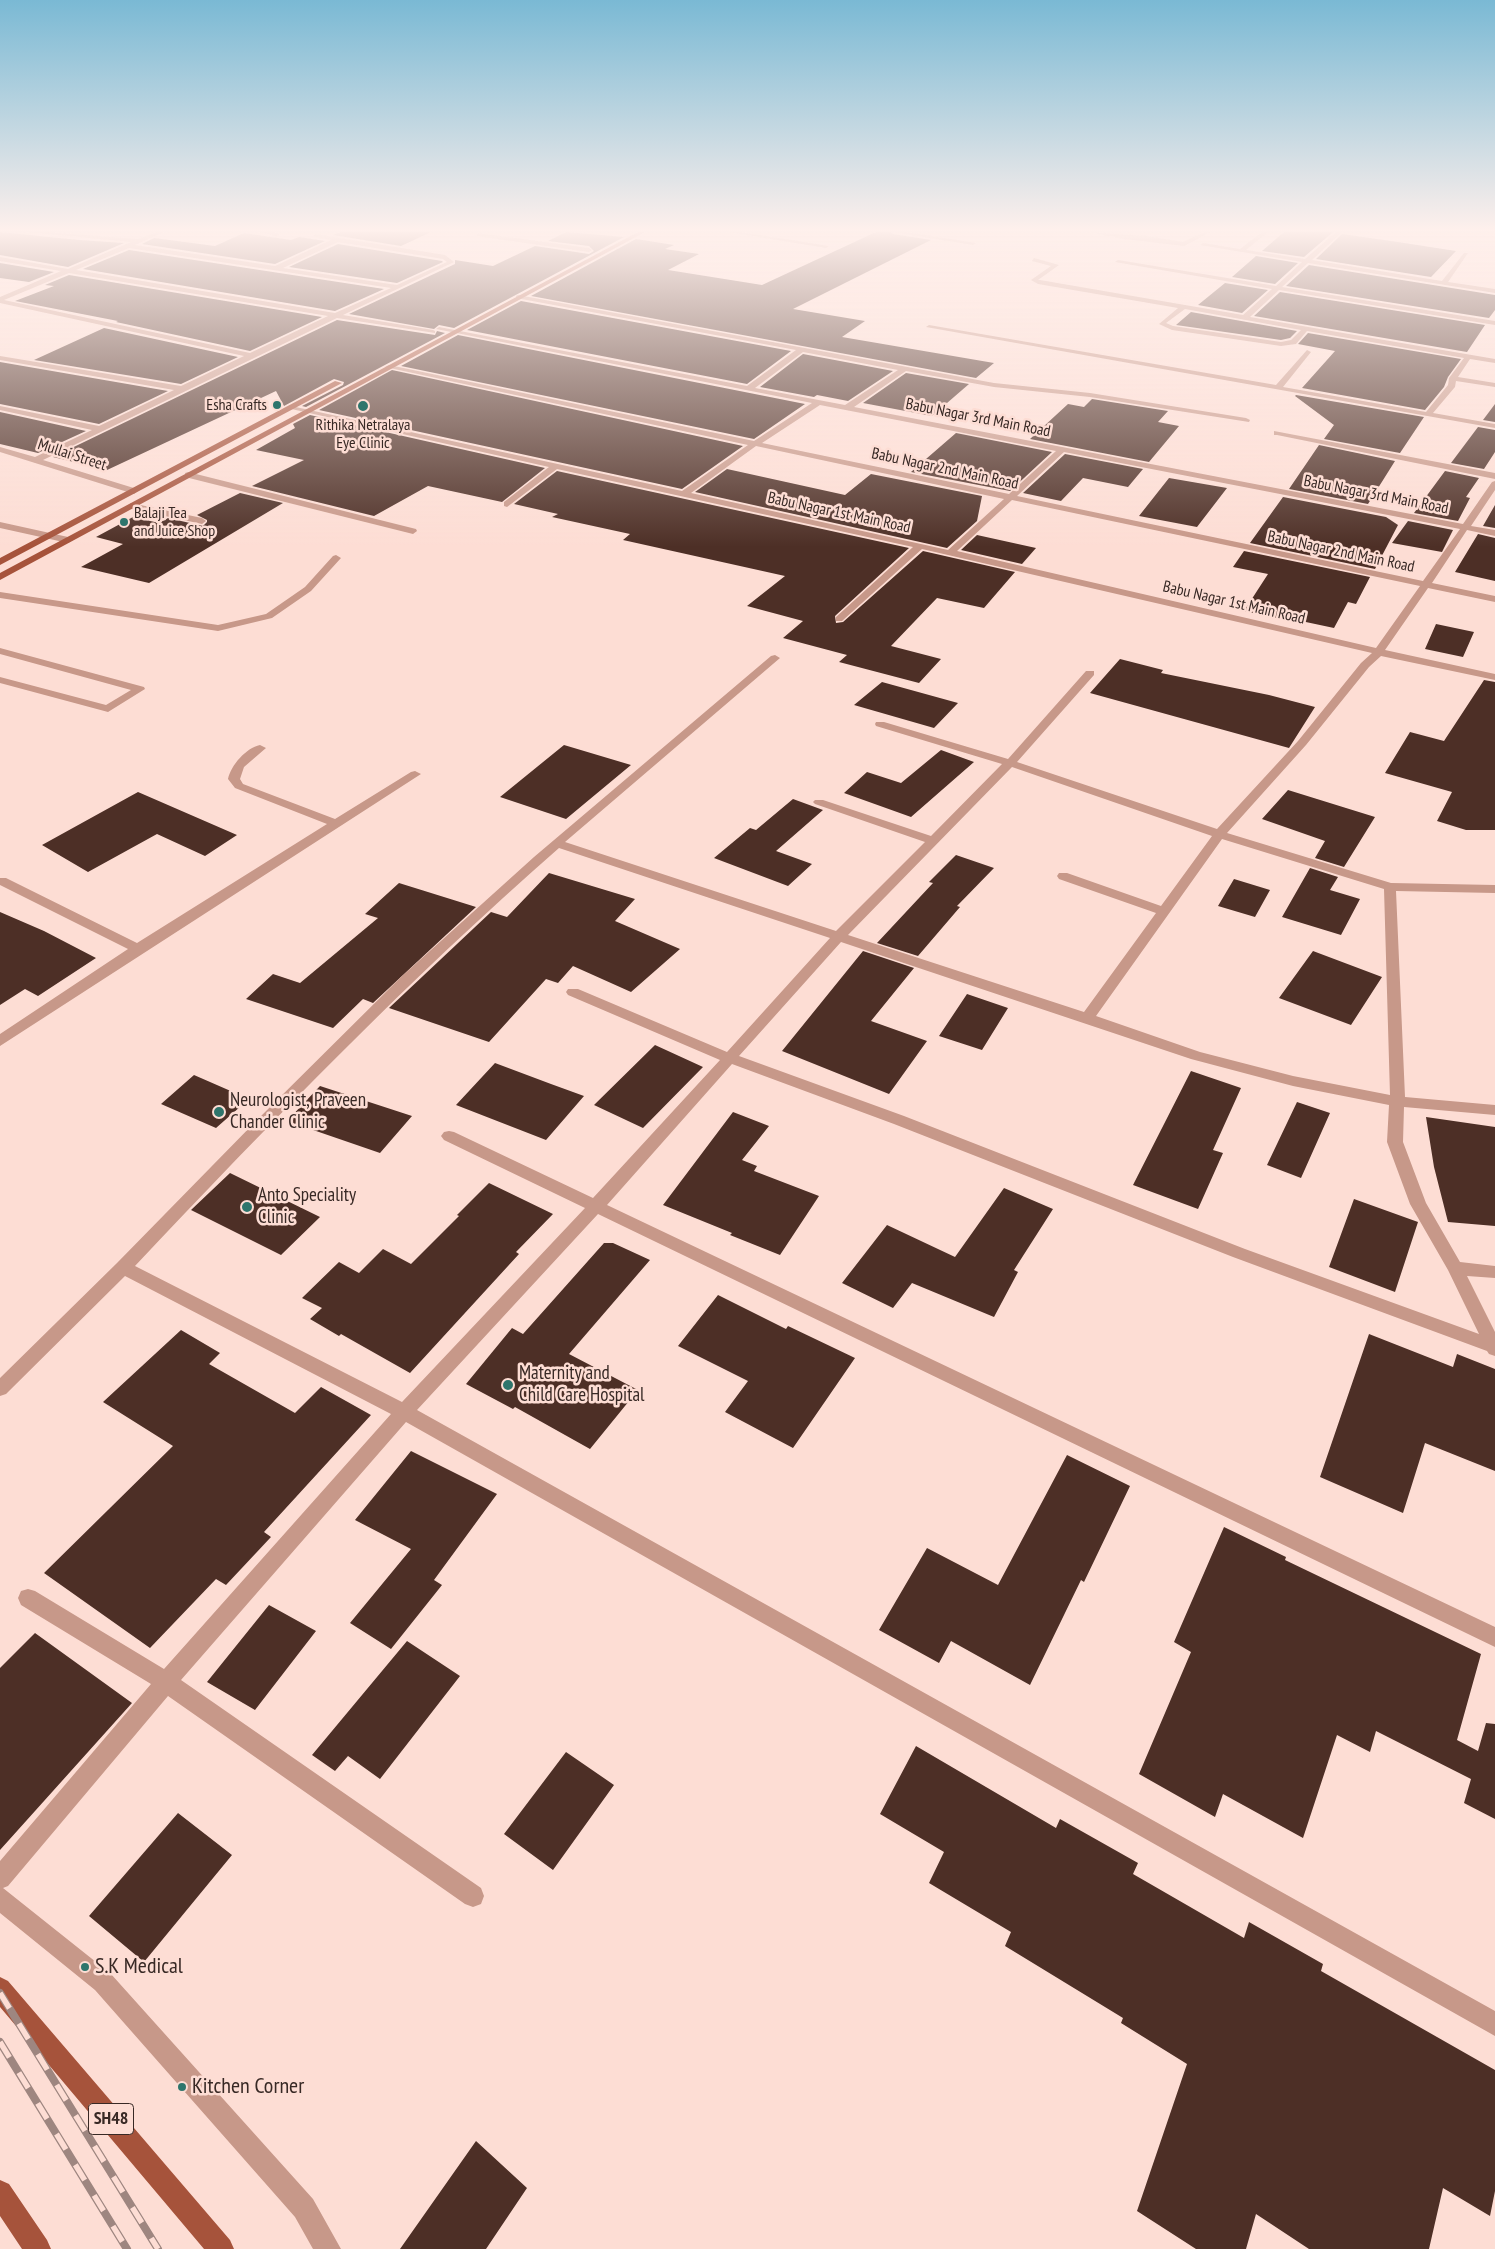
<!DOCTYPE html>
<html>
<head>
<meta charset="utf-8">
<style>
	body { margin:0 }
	canvas { display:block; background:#fdddd4 }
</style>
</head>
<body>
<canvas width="1495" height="2249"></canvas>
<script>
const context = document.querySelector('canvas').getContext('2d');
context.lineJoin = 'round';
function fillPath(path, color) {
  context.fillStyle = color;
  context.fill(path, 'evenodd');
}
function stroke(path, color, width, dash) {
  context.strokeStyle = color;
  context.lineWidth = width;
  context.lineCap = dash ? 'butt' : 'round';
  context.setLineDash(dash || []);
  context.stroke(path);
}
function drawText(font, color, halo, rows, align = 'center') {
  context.font = font + ' "PT Sans Narrow",sans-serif';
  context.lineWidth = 5;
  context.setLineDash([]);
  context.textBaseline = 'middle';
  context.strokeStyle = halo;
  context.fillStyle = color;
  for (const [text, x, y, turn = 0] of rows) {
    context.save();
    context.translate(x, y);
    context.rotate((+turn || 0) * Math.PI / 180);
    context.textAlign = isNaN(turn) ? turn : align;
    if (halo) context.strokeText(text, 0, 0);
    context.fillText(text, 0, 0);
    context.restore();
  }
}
fillPath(new Path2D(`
	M0,232l79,8 45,3 -56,24 -68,-12z
	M341,232h90l-30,14 -68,-11z
	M566,232l58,5 -170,91 -15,-3 -5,4 -85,-15 106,-50v-4l38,6 42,-20 54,8 5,-3 -5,-5 -41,-5z
	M876,232h15l2,2 38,6 -138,69 72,12 -23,16 152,26 -18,15 -445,-82 105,-57 38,6 -9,4 34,5 -31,16 94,15z
	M1284,232h49l-29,25 -42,-6z
	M244,233l47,7 8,-3 26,4 -50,23 -133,-20 12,-6 61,8z
	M1342,234l56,8 58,9 -25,26 -115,-18z
	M338,244l104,17 1,1 -46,21 -108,-16z
	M129,250l255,39 -49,22 -252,-42z
	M1256,256l42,7 -23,21 -43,-7z
	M0,263l54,9 -25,10 -29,-4z
	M1309,265l186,30v15l-6,8 -203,-32z
	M69,275l253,42 -72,34 -134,-29 2,-1 -103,-20 39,-15 -9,-1z
	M1225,283l43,7 -26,23 -44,-8z
	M1280,292l205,33 -18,27 -213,-36z
	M521,301l270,50 -44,33 -280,-54z
	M1191,312l106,19 -7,7 -9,2 -105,-15z
	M337,320l98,15 2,-4 8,2 -139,74 -4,-1 41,-21 1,-3 -10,-3 -50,27 -8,-15 -169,79 -54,-13z
	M104,328l134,29 -57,27 -147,-24z
	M1308,333l153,26 -13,18 -4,10 -19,23 -123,-22 33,-37 -37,-7z
	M458,335l347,69 -51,35 -353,-73z
	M803,354l90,17 -45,30 -31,-6 -3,2 -54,-10z
	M0,362l168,29 -69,33 -99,-20z
	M392,370l351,76 -61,43 -363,-79z
	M906,373l63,11 -37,32 -69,-13z
	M1296,395l128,22 -24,36 -76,-14 10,-14 -39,-29z
	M1092,399l76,12 -10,11 21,4 -30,36 -119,-23 38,-35 16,3z
	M1495,404v18l-12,-2z
	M0,412l86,19 -48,22 -38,-9z
	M310,415l235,53 -43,34 -74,-16 -54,30 -122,-30 52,-26 -48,-10 39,-22 -2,-4z
	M1478,427l17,3v22l-11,17 -33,-6z
	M956,433l96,19 -42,39 -99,-19z
	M1319,445l76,16 -27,43 -79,-15z
	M1065,454l78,15 -15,18 -45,-9 -22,23 -38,-8z
	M727,469l118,26 26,-21 111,22 -5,25 -30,27 -252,-56z
	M557,471l352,77 -74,68 1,7 7,-1 80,-71 92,21 -31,36 -47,-10 -46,48 50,13 -22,24 -80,-21 8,-7 -64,-17 20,-17 -56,-15 38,-30 -162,-36 7,-6 -78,-17 6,-3 -44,-10z
	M1445,471l34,7 -13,19 4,1 -12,23 -44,-8z
	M1169,478l58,10 -30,39 -58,-11z
	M240,493l43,10 -134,80 -68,-16 42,-23 -27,-7 37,-20 26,6 9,-5 35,8 4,-4v-2l-10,-5z
	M1283,497l103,20 12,8 -23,44 -125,-26z
	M1495,505v23l-12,-2z
	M1408,521l45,9 -11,22 -50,-9z
	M1478,534l17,4v43l-40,-9z
	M977,535l59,13 -14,16 -61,-14z
	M1244,551l126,26 -14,27 -8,-2 -14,26 -47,-10 -1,2 -42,-9 24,-37 -35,-7z
	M1436,624l38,8 -11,25 -38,-8z
	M1120,659l43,11 -2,3 108,22 46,12 -26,41 -199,-55z
	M1484,680l11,2v148h-29l-29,-9 15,-29 -67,-19 25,-41 34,9z
	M882,682l76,21 -24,25 -80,-23z
	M564,745l67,20 -65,54 -66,-22z
	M941,750l33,12 -63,55 -67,-24 23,-21 34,11z
	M1288,790l87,27 -31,50 -29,-9 10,-17 -63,-22z
	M138,792l99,43 -32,21 -48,-22 -69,38 -46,-27z
	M793,799l30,11 -47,41 36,13 -24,22 -74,-28 36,-30 6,2z
	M956,855l38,13 -37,38 3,1 -42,49 -41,-13 56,-60 -4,-1z
	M1310,868l28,9 -8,13 30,9 -19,36 -59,-18z
	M549,873l86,26 -20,22 65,28 -49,43 -58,-26 -15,17 -12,-4 -57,63 -100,-34 102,-96 16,5z
	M1234,879l36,11 -15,27 -37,-11z
	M399,883l77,24 -103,96 -10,-4 -30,29 -87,-29 27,-25 27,9 78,-65 -13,-4z
	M0,912l44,19 52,27 -58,38 -13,-7 -25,16z
	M863,951l51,17 -43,53 56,20 -38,53 -107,-43z
	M1313,951l69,26 -31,48 -72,-27z
	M967,994l41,14 -26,42 -43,-14z
	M655,1045l48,22 -60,61 -49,-23z
	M495,1063l56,21 33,12 -38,44 -90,-35z
	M1191,1071l50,17 -28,62 10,3 -25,56 -65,-24z
	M194,1075l55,24 -33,29 -55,-24z
	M320,1086l92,30 -32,37 -93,-32z
	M1297,1102l33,11 -29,65 -34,-13z
	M733,1112l36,14 -27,34 15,6 -3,5 65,25 -39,59 -50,-20 2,-2 -69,-28z
	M1426,1117l69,10v99l-47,-4 -14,-55z
	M230,1173l90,44 -39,38 -90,-45z
	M489,1183l64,31 -37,38 3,2 -109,119 -69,-39 -2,2 -29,-17 12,-11 -20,-10 37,-36 20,11 24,-24 28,15 48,-48 -2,-1z
	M1004,1188l49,21 -39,61 4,2 -24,45 -82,-34 -19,25 -51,-25 45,-58 68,32z
	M1354,1199l64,23 -23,70 -66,-25z
	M604,1243h9l37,17 -81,94 69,36 -48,59 -75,-42 -2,2 -47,-25 46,-56 11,6z
	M718,1295l68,34 2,-3 67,32 -62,90 -68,-36 23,-31 -70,-35z
	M181,1330l39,23 -11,11 86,49 26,-26 50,28 -107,117 7,5 -45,48 -10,-6 -66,69 -106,-75 129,-127 -70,-44z
	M1369,1334l84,33 4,-13 38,15v102l-70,-28 -22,70 -83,-36z
	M411,1451l86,43 -63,86 8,5 -51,64 -41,-26 61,-74 -56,-29z
	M1067,1455l63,31 -46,96 -3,-2 -51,105 -79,-44 -12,22 -60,-33 48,-82 71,37z
	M1224,1527l62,30 -1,3 196,94 -24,86 21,11 8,-28 9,1v95l-31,-16 7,-24 -95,-48 -6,21 -33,-17 -34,103 -80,-44 -8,23 -76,-43 52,-122 -17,-10z
	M269,1605l47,26 -61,79 -48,-28z
	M35,1633l97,70 -132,147v-182z
	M407,1641l53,35 -80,103 -32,-23 -13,15 -23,-16z
	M916,1746l140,82 4,-9 78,44 -5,11 111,64 5,-16 74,42 -2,7 174,99v121l-5,25 -47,-28 -14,61h-120l-53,-35 -10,35h-50l-59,-38 50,-147 -66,-41 2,-5 -118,-72 6,-14 -82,-49 15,-31 -64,-38z
	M566,1752l48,33 -61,85 -49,-36z
	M178,1813l54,42 -88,107 -55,-46z
	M476,2141l51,47 -41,61h-86z`), '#4d2f26');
fillPath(new Path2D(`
	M26,232h20l92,7 19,-7h7l-29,13 140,21 56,-26 -18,-3 2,-3 130,21 9,7 -111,53 90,15 2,1v2l-98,-15 -294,142 94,29 1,2 -4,3 -134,-42v-5l35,10 57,-27 -92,-20v-4l99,20 75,-36 -174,-30v-4l181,30 63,-30 -244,-53v-6l61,-26 -61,-10v-4l68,12 63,-27zM338,242l105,17 4,3 -50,23 -114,-17zM129,248l262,40 -56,25 -259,-43zM69,273l259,43 -78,37 -246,-53z
	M258,232h15l7,2 -3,2z
	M728,232h13l88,14 -3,2z
	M893,232h13l70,11 -3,2z
	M1089,232l57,4 37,6 21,-10h7l-27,14 -60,-7z
	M1262,232h6l-22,18 59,9 31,-27h4v2l-28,26 130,21 22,-28h4l-20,29 47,7v4l-187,-30 -26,24 213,34v4l-216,-35 -29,27 245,42v4l-25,-4 -12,18 37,6v4l-39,-6 -1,6 -22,26 62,11v4l-569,-101 3,-2 347,60 31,-35 4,2 -28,35 143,25 22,-27 1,-7 15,-20 -157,-27 -11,13 -15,2 -109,-16 -13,-6 19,-16 -140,-24 -7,-4 20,-14 -19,-5 2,-3 25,7 -21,15h2l203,35 29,-26 -157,-27 3,-2 158,26 26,-24 -102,-17 3,-2 37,6zM1185,309l116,21 -10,10 -10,2 -108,-16 -7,-3z
	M478,233l111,15 3,2 -3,2 -113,-16z
	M518,295l476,88 96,10 156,25 4,2 -1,2 -159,-25 -96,-10 -88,-16 -52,36 609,117 29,-42 3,-1v9l-24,36 24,4v6l-28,-6 -35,53 63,13v6l-67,-14 -43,62 110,24v6l-114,-24 -12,11 -63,78 -79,88 164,50 104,2v8l-99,-2 9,206 90,8v10l-91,-8 -1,35 23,61 34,59 35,4v12l-28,-2 28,56v24l-6,-2 -2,-3 -254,-94 -339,-133 -162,-60 -125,141 888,422v20l-897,-433 -181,196 1078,601v25l-1089,-614 -225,258 300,208 3,8 -3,8 -8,3 -8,-3 -297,-208 -160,190 -5,2 108,86 202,225 28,50h-28l-18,-32 -200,-227 -95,-77v-52l151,-177 -130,-79 -3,-7 3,-7 7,-2 7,2 129,78 227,-255 -266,-138 -119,118 -6,2v-18l117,-115 141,-144 143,-142 133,-120 237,-201 4,-1 5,3 -215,184 271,89 89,-89 -110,-38 -2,-2 2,-2h8l108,36 71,-72 -126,-38 -1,-2 1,-2h8l124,37 78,-88h8v4l-77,87 200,67 81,-88 63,-78 11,-10 -450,-104 -80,72h-6v-4l77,-70 -356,-78 -50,38 -3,-1v-4l45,-35 -262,-59 4,-2 391,85 66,-46 -363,-78 4,-2 365,76 58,-38 -376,-74 3,-2 308,59 49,-36 -280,-52v-2zM803,352l95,18 -53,35 -90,-17zM820,405l236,46 -47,43 -247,-51zM756,446l248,53 -56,51 -257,-57zM1064,452l396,77 -37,52 -406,-85zM1012,500l408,86 -44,62 -419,-97zM1012,767l200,69 -51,70 -94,-33h-8l-2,3 2,3 97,34 -72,99 -236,-77zM1222,839l162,50 6,206 -97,-19 -93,-24 -104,-36zM559,848l271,90 -103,114 -149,-63h-10l-2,3 2,3 152,65 -127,138 -139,-66 -5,-1 -5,1 -3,4 3,4 141,68 -183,194 -267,-136c136,-144 274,-287 424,-418zM841,942l350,117 102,27 96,19 -2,37 23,62 38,66 31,64 -234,-85 -341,-133 -165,-60z
	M1274,431l221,42v6l-218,-44h-3z
	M188,472l228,57 1,2 -4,3 -228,-57v-4z
	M131,503l71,15 4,3 -4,3 -74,-16 -1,-2z
	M0,522l68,15 5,3 -5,3 -68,-15z
	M336,555l5,3 -30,33 -39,27 -54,13 -218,-33v-6l218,33 48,-11 39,-27 28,-31z
	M0,648l144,39 1,2 -37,23 -108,-29v-6l106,28 25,-15 -131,-36z
	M260,745l6,3 -22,19 -4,12 3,5 92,35 76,-47 4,-1 6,3 -421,272v-12l128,-85 -128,-64v-7h6l131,65 190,-119 -92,-36 -7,-9c3,-14 18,-31 32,-34z`), '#c79889');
fillPath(new Path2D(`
	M638,232h7l-645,348v-7z
	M335,381l7,2 -342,182v-7z
	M0,1977l8,4 222,259 4,9h-30l-204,-242z
	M0,2180l9,4 38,56 4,9h-29l-22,-33z`), '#a6533b');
const rail = new Path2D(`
	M0,1993l158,256
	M0,2042l127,207`);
stroke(rail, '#9e8680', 8);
stroke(rail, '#fdddd4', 5.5, [18]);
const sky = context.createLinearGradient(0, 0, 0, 547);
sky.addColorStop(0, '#7ab9d4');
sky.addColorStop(0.42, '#fef0ec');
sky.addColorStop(1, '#fef0ec00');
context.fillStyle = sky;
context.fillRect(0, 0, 1495, 547);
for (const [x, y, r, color] of [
	[277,405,5,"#2e756c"],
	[363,406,6,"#2e756c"],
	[124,522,5,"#2e756c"],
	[219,1112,6,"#2e756c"],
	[247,1207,6,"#2e756c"],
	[508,1385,6,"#2e756c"],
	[85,1967,5,"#2e756c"],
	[182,2087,5,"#2e756c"]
]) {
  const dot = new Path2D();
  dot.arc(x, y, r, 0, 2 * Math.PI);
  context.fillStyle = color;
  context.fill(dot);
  stroke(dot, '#fdddd4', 2);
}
drawText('16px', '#382925', '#fdddd4', [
	["Esha Crafts",267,405],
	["Rithika Netralaya",363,425,"center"],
	["Eye Clinic",363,443,"center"],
	["Balaji Tea",134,513,"left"],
	["and Juice Shop",134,531,"left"]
], 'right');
drawText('16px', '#382925', '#fdddd4', [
	["Babu Nagar 3rd Main Road",978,418,11],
	["Mullai Street",72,455,18],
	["Babu Nagar 2nd Main Road",945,469,12],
	["Babu Nagar 3rd Main Road",1376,495,11],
	["Babu Nagar 1st Main Road",839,513,12],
	["Babu Nagar 2nd Main Road",1341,552,12],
	["Babu Nagar 1st Main Road",1234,603,13]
]);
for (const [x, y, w] of [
	[111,2119,45]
]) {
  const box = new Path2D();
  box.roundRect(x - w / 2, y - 15.5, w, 31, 4);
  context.fillStyle = '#fdddd4';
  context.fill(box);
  stroke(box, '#382925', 1);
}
drawText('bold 18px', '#382925', null, [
	["SH48",111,2119]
]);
drawText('19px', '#382925', '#fdddd4', [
	["Neurologist, Praveen",230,1101],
	["Chander Clinic",230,1123],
	["Anto Speciality",258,1196],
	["Clinic",258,1218],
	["Maternity and",519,1374],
	["Child Care Hospital",519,1396]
], 'left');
drawText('22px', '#382925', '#fdddd4', [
	["S.K Medical",95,1967],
	["Kitchen Corner",192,2087]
], 'left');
</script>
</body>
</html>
